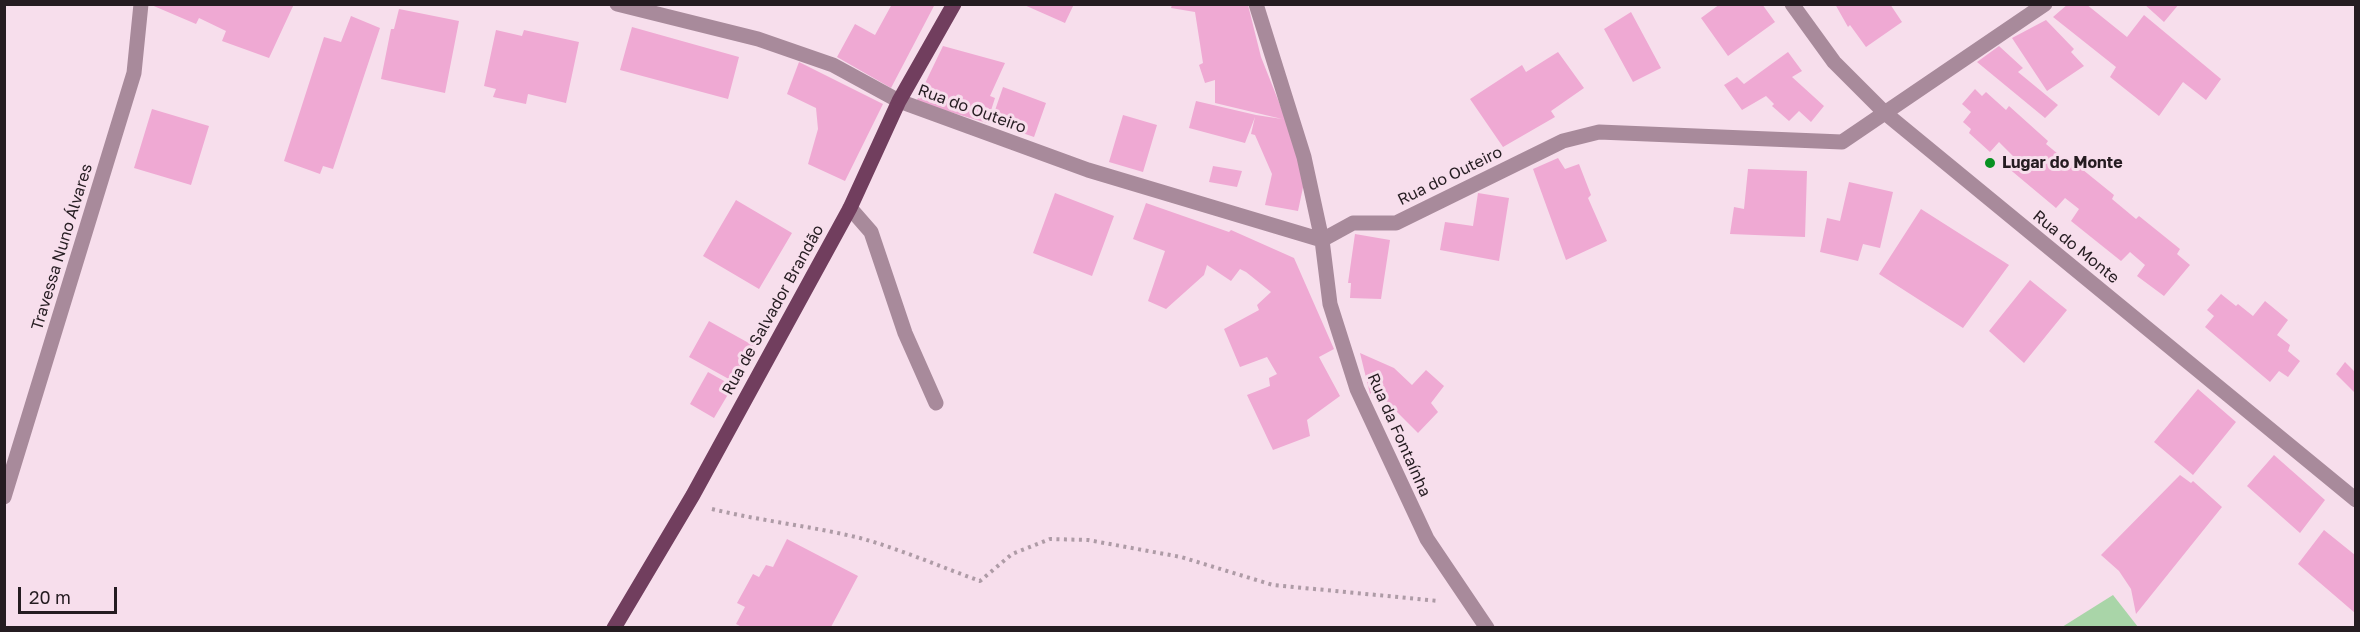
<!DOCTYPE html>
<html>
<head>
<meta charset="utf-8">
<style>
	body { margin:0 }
	#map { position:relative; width:2360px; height:632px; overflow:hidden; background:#f7deec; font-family:"Golos Text",sans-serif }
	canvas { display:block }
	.frame { position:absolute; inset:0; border:6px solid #251c21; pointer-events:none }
	.scale { position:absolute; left:18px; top:587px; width:99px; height:27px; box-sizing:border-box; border:3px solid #251c21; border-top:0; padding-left:8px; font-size:18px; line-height:21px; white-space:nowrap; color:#251c21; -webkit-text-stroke:4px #f7deec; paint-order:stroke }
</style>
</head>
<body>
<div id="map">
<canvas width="2360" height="632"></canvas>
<div class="frame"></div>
<div class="scale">20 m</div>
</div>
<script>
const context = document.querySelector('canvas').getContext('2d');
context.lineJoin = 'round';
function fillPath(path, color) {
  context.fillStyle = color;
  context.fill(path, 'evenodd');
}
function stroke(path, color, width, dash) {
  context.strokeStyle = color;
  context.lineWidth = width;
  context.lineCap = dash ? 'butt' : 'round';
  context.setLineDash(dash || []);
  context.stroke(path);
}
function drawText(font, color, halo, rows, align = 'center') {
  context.font = font + ' "Golos Text",sans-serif';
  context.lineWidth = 6;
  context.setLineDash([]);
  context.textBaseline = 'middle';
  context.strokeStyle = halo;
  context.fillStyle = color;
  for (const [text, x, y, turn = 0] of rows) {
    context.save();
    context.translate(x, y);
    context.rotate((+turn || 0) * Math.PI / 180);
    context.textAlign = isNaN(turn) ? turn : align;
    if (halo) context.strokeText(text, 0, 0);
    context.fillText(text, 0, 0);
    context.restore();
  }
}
fillPath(new Path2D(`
	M2113,595l25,32h-76z`), '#a9d5a8');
fillPath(new Path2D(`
	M149,4h145l-25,54 -47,-17 4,-10 -27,-13 -3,6z
	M892,4h43l-44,84 -54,-31 18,-33 20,11z
	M1022,4h52l-9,19z
	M1720,4h42l13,18 -47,34 -27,-38z
	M1835,4h55l12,18 -36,25 -16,-22 -2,2z
	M2068,4h18l41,33 17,-22 77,64 -15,21 -23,-18 -24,34 -49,-39 6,-10 -63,-50z
	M2144,4h35l-15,18z
	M1172,5h76l13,52 25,63 19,58 -7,33 -33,-6 7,-31 -17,-39 -4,-1 4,-17 -10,26 -56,-15 7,-27 60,14 26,4 -67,-16v-23l-10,3 -6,-18 4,-2 -8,-51 -24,-4z
	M399,9l60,12 -14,72 -64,-14 10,-50h3z
	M1631,12l30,56 -28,14 -29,-53z
	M351,16l29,12 -47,141 -10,-3 -3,8 -36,-13 40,-124 17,5z
	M2046,20l28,29 -3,3 13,14 -37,25 -35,-53z
	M632,27l107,30 -11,42 -108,-29z
	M496,30l26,6 2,-6 55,12 -13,61 -38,-9 -2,10 -33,-7 3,-8 -12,-3z
	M943,46l62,17 -15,33 5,2 -8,25 -71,-21z
	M1999,46l24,22 -5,4 40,33 -13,13 -68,-56z
	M1558,52l26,36 -33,23 4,6 -52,30 -33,-48 52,-34 4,7z
	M1788,52l14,19 -10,6 32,29 -13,16 -12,-11 -10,10 -17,-15 2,-2 -8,-8 -24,14 -18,-25 13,-8 7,7z
	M799,62l84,42 -38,77 -37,-17 10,-35 -2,-21 -29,-14z
	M1003,87l43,16 -12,34 -43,-15z
	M1975,89l7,7 4,-4 20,18 3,-4 39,35 -2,3 24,20 2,-3 42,34 -2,4 24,20 3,-3 41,33 -3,5 13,11 -26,31 -27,-20 8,-11 -15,-13 -9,9 -50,-40 8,-12 -14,-11 -9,10 -49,-41 6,-11 -14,-14 -9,10 -21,-19 2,-4 -8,-7 8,-10 -9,-8z
	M152,109l57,17 -18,59 -57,-17z
	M1123,115l34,10 -14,47 -34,-10z
	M1558,158l7,11 14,-5 12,31 -3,3 19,43 -41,19 -33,-91z
	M1213,166l29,5 -5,16 -28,-5z
	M1748,169l59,2 -2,66 -75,-3 4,-27 10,2z
	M1849,182l44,10 -13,56 -17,-4 -5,17 -38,-9 7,-34 13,3z
	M1055,193l59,23 -22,60 -59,-23z
	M1478,193l31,5 -10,63 -59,-11 5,-28 28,4z
	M736,200l56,33 -33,56 -56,-33z
	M1146,203l83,29 2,-2 63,28 40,91 -15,8 21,39 -33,24 3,16 -37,14 -26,-55 23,-9 -1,-8 8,-4 -10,-17 -27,10 -16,-38 35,-19 -2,-5 14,-13 -25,-20 -6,-3 -9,12 -24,-16 -3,10 -38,34 -18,-8 17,-50 -32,-12z
	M1921,209l88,56 -46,63 -84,-54z
	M1355,234l35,6 -9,59 -31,-1 1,-15h-3z
	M2030,280l37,30 -43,53 -35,-32z
	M2221,294l15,12 2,-2 15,12 12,-15 23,19 -11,15 13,10 -2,6 12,10 -12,16 -9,-6 -9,11 -65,-55 9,-11 -7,-6z
	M709,321l47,26 -20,36 -47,-26z
	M1360,353l34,15 18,17 14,-15 18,16 -13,17 7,9 -20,21 -44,-44 -4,5z
	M2345,362l10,10v21l-19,-19z
	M708,372l25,14 -19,32 -24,-14z
	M2198,389l38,33 -43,53 -39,-33z
	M2274,455l51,45 -25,33 -53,-47z
	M2180,475l11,8 2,-2 29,26 -86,107 -5,-25 -12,-18 -18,-16z
	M2324,530l31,25v58l-57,-49z
	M787,539l71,37 -27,51h-89l-6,-3 9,-17 -8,-4 16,-29 6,3 7,-12 7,2z`), '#efa9d3');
stroke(new Path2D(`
	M712,509c49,12 99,17 148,29 40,11 81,29 120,43l32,-27 38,-15 38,1 93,17 92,28 166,16`), '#ae9ba6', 4, [3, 4.5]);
stroke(new Path2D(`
	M617,4l141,35 75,26 66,36 189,69 234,70 31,-17h43l167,-82 36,-9 243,10 203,-138
	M1256,4l48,153 18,83 8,64 27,85 70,150 60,89
	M1792,4l42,58 51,51 471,387
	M850,208l21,24 34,101 31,70
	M4,497l130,-424 7,-69`), '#a88a9b', 15);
stroke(new Path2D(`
	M614,628l79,-133 157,-287 49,-107 55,-97`), '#713e5e', 15);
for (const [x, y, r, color] of [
	[1990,163,6,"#089122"]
]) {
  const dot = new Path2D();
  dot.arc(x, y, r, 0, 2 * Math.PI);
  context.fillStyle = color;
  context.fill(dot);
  stroke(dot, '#f7deec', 2);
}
drawText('16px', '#251c21', '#f7deec', [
	["Rua do Outeiro",972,109,20],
	["Rua do Outeiro",1450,176,-26],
	["Travessa Nuno Álvares",62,247,-73],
	["Rua do Monte",2076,247,39],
	["Rua de Salvador Brandão",773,310,-61],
	["Rua da Fontaínha",1399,435,66]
]);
drawText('bold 16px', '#251c21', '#f7deec', [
	["Lugar do Monte",2002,163]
], 'left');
</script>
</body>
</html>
